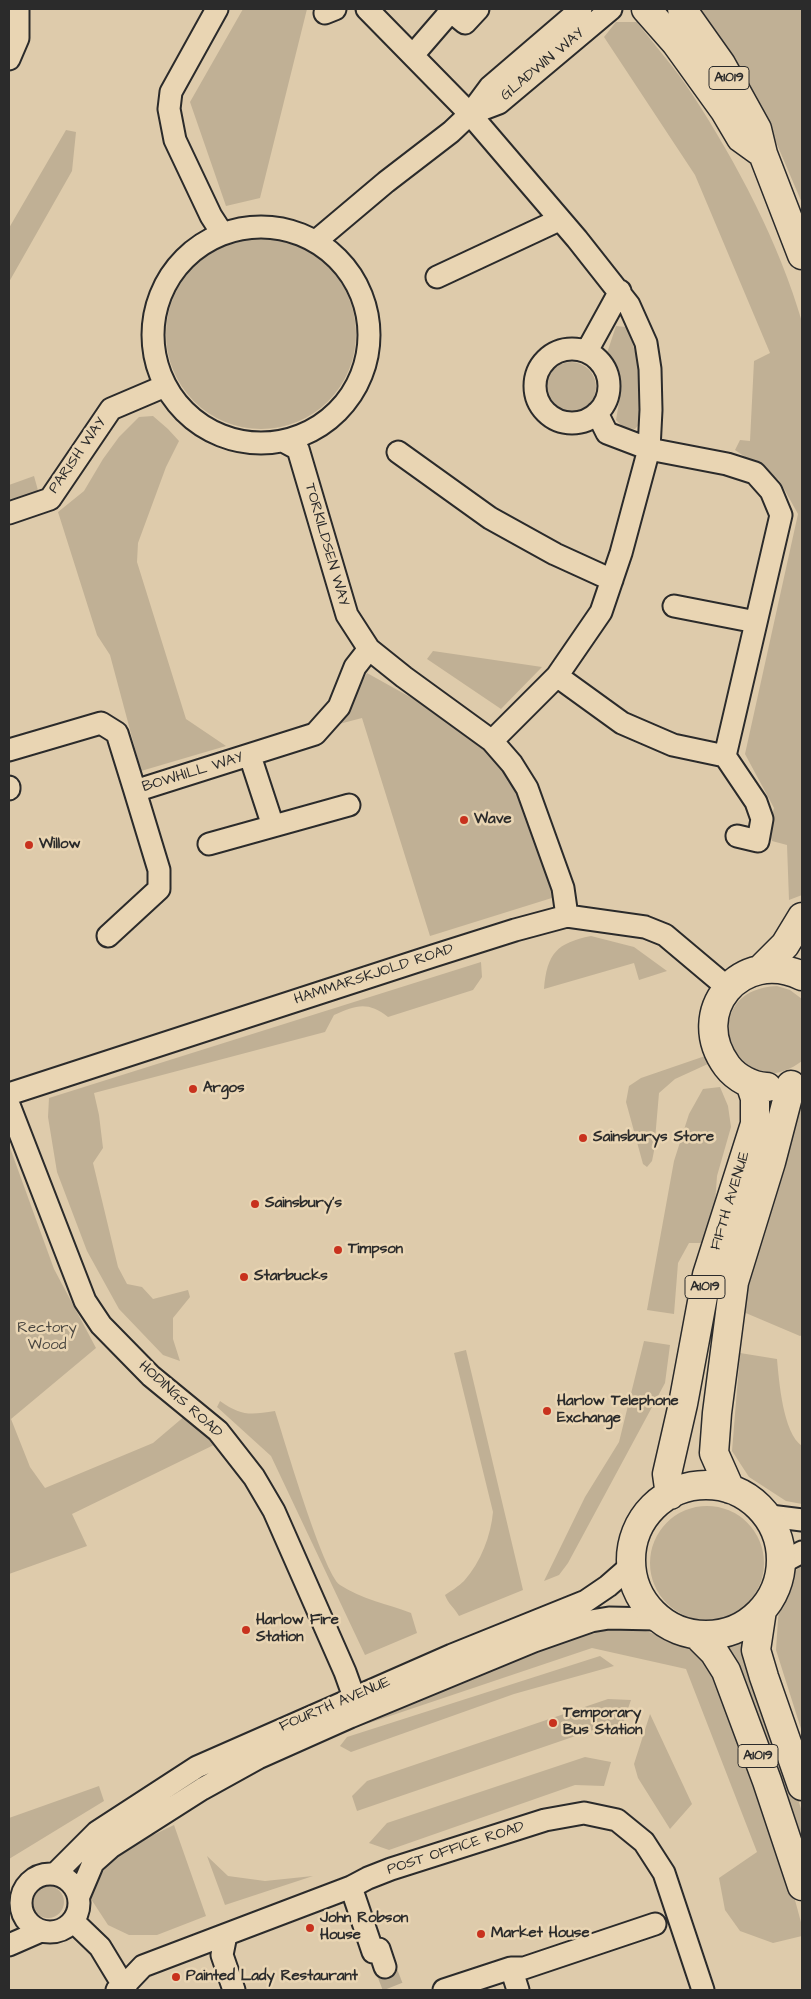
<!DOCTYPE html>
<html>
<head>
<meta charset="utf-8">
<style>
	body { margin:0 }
	#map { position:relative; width:811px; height:1999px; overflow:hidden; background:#decbab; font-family:"Architects Daughter",sans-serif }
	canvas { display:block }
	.frame { position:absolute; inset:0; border:10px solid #2b2b2b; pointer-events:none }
</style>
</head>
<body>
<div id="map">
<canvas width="811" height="1999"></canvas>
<div class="frame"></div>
</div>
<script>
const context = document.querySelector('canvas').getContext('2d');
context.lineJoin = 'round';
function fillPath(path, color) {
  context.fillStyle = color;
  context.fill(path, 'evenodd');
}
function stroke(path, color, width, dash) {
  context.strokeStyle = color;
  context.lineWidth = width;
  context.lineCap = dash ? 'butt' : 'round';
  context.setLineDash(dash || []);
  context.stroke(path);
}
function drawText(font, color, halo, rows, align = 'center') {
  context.font = font + ' "Architects Daughter",sans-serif';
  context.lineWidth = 5;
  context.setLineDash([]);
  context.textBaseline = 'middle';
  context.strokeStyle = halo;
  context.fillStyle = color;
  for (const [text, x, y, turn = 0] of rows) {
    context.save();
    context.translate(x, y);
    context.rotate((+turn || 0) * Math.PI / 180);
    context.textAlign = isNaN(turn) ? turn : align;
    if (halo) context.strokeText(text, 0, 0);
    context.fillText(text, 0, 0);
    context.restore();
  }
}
fillPath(new Path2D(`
	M243,9h64l-47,189 -34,8 -36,-104z
	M699,9h103v194l-38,-89z
	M616,22h21c18,24 39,47 55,72 45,69 87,149 110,228v573l-13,5 -2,-55 -15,-4 -4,-11 6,-22 -29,-54 53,-240 -19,-34 -44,-30 5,-10 10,1 4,-80 16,-8 -75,-178 -91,-138z
	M66,130l10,2 -4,39 -63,111v-54z
	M166 334a95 95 0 1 1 190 0a95 95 0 1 1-190 0Z
	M616,326l10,1c14,30 16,61 16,94l-7,8 -11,-1 -8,-8 4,-24 -6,-29 -7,-14z
	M546 387a25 25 0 1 1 50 0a25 25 0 1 1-50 0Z
	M153,416l15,13 11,12 -13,26 -28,76 -1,19 49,157 40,27 -85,25 -31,-116 -13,-20 -39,-123 26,-21 19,-32 16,-22 20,-20z
	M34,476l5,18 -30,9v-18z
	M433,651l109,16 -41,42 -74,-50z
	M367,673l104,58 44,46 40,120 -125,39 -68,-218 -23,6z
	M591,936l43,11 33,24 -28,9 -5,-17 -90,26c3,-36 13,-46 47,-53z
	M481,962l1,15 -9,13 -85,27c-20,-16 -32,-12 -54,-2l-9,17 -231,61 5,22 4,33 -10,15 25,104 9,17 15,3 11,12 35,-9 2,7 -17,21v21l7,22 -17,-6 -44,-46 -32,-58 -30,-79 -9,-55 1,-19z
	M777,986l13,4 12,9v62c-68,51 -112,-71 -25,-75z
	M708,1055l2,8 -35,16 -16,14 -5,58 -2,10 -5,6 -4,-3 -17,-62 3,-16 12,-8z
	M802,1079v256l-2,1 -59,-25 30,-149z
	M720,1087l8,19 3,21 -14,49 -4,54 -8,13h-16l-11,20 -4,51 -27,-4 27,-149 15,-47 14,-25z
	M9,1145l45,124 42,79 -85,71 19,48 15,21 108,-45 33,-28 36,26 -150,73 15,32 -78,28z
	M644,1341l26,4 -5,38 -97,180 -9,12 -15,6 41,-84 34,-55z
	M466,1350l57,240 -64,26c-5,-9 -11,-12 -14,-21 6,-4 14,-9 19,-14 17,-19 27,-46 29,-69l-39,-159z
	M740,1353l37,6c2,22 6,74 25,87v58l-16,-3 -37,-24 -17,-26z
	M220,1401c21,15 30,14 55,10 9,28 48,162 65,174 21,14 48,19 71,28l6,20 -52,22 -94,-199 -54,-49z
	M650 1563a57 57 0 1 1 114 0a57 57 0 1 1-114 0Z
	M802,1565v167l-26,-82 2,-31 3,-22 12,-24z
	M630,1626l28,9 9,6 34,10 18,14 59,172 24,89v10l-29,7 -33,-12 -15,-21 -6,-32 38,-26 -71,-183 -94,-21 -315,106 306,-124z
	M752,1638l-1,14 51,160v37l-74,-204 12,-2z
	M600,1656l14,10 -100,28 -163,58 -11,-6 7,-9z
	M608,1699l23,1 -13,37 -25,-7 -236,81 -5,-15 15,-15z
	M650,1714l42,90 -22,25 -32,-51 -4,-14z
	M585,1757l26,5 -7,24 -29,-1 -186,65 -20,-7 18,-20z
	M99,1786l5,15 -95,58v-41z
	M174,1825l32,91 -49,19h-28l-21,-10 -17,-26c5,-12 10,-26 18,-36 12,-15 47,-29 65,-38z
	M207,1856l21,20 37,5 48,-5 -88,29z
	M32 1902a16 16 0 1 1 32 0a16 16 0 1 1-32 0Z`), '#c0b095');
stroke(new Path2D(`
	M385,1967l9,23`), '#baab91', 21, [21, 11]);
const minor = new Path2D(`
	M217,9l-46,83 -2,17 6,31 36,76 11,17
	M367,9l103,105 107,125 52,66 17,38 4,26 1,41 -2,39 -28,104 -20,59 -44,64 -65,65
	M448,9l17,14 13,-14
	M581,9l-91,78 -20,27 29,-11 112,-94
	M325,13l10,-4
	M413,55l38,-44
	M9,59l9,-21v-29
	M153 335a108 108 0 1 1 216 0a108 108 0 1 1-216 0Z
	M316,241l70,-59 65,-50 19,-18
	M437,277l122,-57
	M535 386a37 37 0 1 1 74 0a37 37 0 1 1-74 0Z
	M587,351l33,-60
	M283,441l15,8 49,166 22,34 35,28 88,64 20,23 15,24 36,100 4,28
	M398,452l92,66 65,36 57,26
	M9,513l41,-14 61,-90 54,-23
	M674,606l82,16
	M557,676l65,47 51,22 52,11 56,-241 -10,-24 -16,-18 -28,-9 -78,-15 -42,-16 -10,-20
	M9,750l92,-27 16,10 18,58 180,-57 24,-27 16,-40 14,-18
	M250,756l23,70
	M725,756l31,46 6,17 -4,22 -21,-5
	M9,787v2
	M209,844l140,-39
	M108,936l51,-47v-19l-24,-79
	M9,1094l424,-138 82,-26 52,-14 78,11 20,8 63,53
	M9,1105l76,196 16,24 50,51 67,55 36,46 20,34 71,161 9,25
	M770,1516l32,4
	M780,1576l5,-15 17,-9
	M21 1903a29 29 0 1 1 58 0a29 29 0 1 1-58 0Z
	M55,1874l42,-42 100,-65 255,-112 134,-54 22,-15 24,-21
	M351,1887l22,65 6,-3 6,18
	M79,1896l14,-33 18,-16 91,-58 56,-31 92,-41 184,-76 57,-20 18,-3 48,1
	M73,1921l27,26 26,43
	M226,1935l-4,20 12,35
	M9,1945l32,-14
	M511,1968l7,22
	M117,1990l7,-4 19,-20 208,-79 17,-9 23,-9 154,-49 39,-7 33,7 27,22 20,31 39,117
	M444,1990l67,-22h13l131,-44`);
const major = new Path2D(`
	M646,9l30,34 49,68 16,27 18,13
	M682,9l39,55 36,65 6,25 39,101
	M761,969l24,-24 17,-28
	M767,1087c-14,0 -31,-9 -40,-21 -40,-54 14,-119 75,-90
	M631 1560a75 75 0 1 1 150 0a75 75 0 1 1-150 0Z
	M730,1489l-16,-36 3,-40 17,-131 37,-120 20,-77
	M670,1495l-3,-21 16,-70 24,-129 48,-151v-26l-5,-15
	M762,1610l-6,40 8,27 38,109
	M697,1635l17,17 12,19 41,110 35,105`);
stroke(minor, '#2b2b2b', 25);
stroke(major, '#2b2b2b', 31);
stroke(minor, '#e9d5b3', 21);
stroke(major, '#e9d5b3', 28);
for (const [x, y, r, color] of [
	[464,820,5,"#c8321e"],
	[29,845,5,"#c8321e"],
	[193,1089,5,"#c8321e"],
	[583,1138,5,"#c8321e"],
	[255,1204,5,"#c8321e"],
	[338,1250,5,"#c8321e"],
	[244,1277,5,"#c8321e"],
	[547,1411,5,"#c8321e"],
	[246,1630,5,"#c8321e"],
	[553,1723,5,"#c8321e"],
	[310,1928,5,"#c8321e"],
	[481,1934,5,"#c8321e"],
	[176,1977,5,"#c8321e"]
]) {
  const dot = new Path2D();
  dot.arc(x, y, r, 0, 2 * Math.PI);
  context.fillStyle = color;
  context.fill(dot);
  stroke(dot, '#e9d5b3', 2);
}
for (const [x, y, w] of [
	[729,78,40],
	[705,1287,40],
	[758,1756,40]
]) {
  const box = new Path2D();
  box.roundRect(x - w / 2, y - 11.5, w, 23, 4);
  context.fillStyle = '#e9d5b3';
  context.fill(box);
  stroke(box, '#2b2b2b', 1);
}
drawText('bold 14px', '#2b2b2b', null, [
	["A1019",729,78],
	["A1019",705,1287],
	["A1019",758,1756]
]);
drawText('15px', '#2b2b2b', '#e9d5b3', [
	["GLADWIN WAY",543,65,-40],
	["PARISH WAY",78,456,-55],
	["TORKILDSEN WAY",326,545,74],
	["BOWHILL WAY",193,773,-17],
	["HAMMARSKJOLD ROAD",374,975,-18],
	["FIFTH AVENUE",731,1201,-73],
	["HODINGS ROAD",180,1400,42],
	["FOURTH AVENUE",335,1705,-23],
	["POST OFFICE ROAD",456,1849,-18]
]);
drawText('bold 15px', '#2b2b2b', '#e9d5b3', [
	["Wave",474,820],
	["Willow",39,845],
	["Argos",203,1089],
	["Sainsburys Store",593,1138],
	["Sainsbury's",265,1204],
	["Timpson",348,1250],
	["Starbucks",254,1277],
	["Harlow Telephone",557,1402],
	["Exchange",557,1419],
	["Harlow Fire",256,1621],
	["Station",256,1638],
	["Temporary",563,1714],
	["Bus Station",563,1731],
	["John Robson",320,1919],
	["House",320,1936],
	["Market House",491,1934],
	["Painted Lady Restaurant",186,1977]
], 'left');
drawText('15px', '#494640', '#e9d5b3', [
	["Rectory",47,1329],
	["Wood",47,1346]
]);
</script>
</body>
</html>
